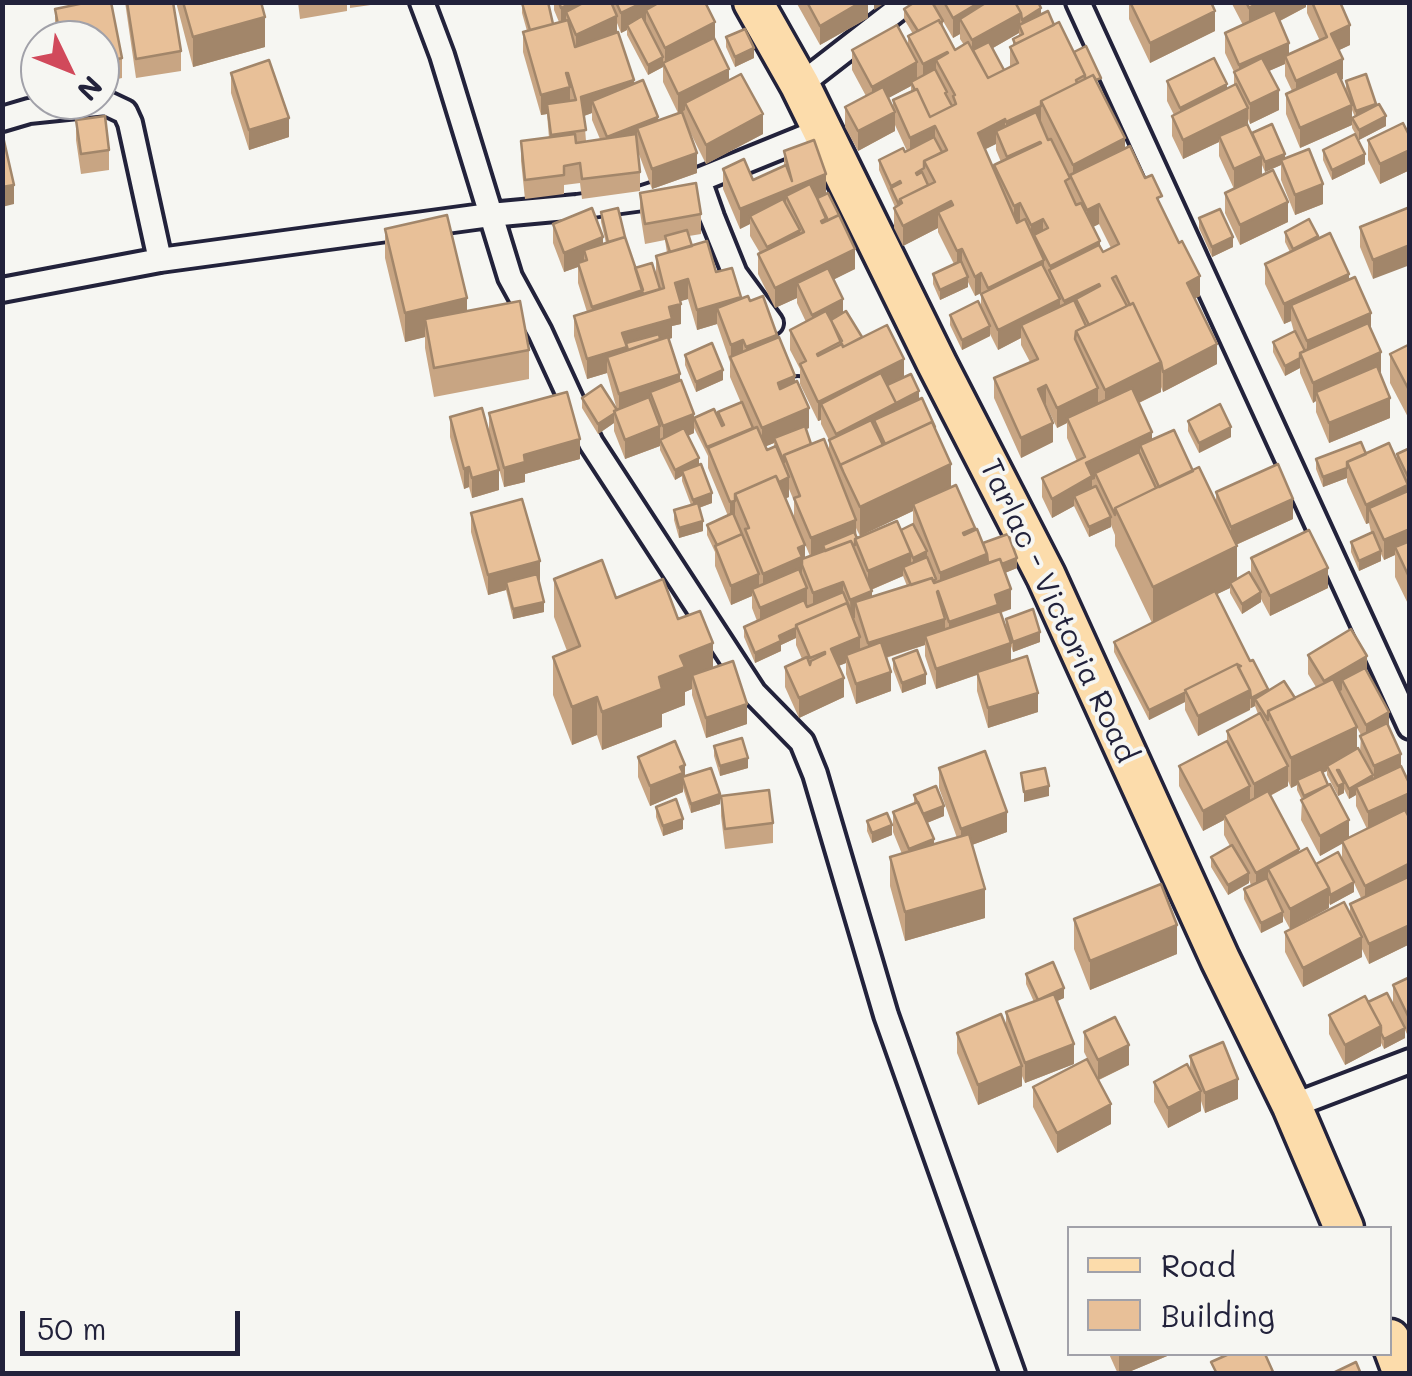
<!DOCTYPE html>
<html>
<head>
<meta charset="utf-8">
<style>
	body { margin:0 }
	#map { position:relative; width:1412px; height:1376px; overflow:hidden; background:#f6f6f2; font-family:Mali,sans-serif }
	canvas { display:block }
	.frame { position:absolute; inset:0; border:5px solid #22223b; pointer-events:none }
	.legend { position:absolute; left:1067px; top:1226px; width:325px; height:130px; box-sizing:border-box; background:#f6f6f2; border:2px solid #a1a1a9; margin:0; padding:12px 18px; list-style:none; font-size:30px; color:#22223b }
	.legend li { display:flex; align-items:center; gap:20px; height:50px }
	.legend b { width:50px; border:2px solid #a1a1a9 }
	.north { position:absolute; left:20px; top:20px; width:100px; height:100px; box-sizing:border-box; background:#f6f6f2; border:2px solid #a1a1a9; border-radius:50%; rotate:133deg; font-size:28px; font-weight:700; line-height:40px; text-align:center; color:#22223b }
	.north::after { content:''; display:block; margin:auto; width:35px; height:45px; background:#d1495b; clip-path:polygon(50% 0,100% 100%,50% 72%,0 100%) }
	.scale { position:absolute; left:20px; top:1311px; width:220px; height:45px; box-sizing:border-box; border:5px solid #22223b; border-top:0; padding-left:12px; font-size:30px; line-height:35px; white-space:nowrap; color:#22223b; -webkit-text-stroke:8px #f6f6f2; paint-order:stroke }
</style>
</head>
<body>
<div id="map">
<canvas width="1412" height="1376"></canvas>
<div class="frame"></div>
<ul class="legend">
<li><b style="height:12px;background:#fcdcab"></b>Road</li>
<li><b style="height:28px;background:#e8c098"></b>Building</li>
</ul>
<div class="north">N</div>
<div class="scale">50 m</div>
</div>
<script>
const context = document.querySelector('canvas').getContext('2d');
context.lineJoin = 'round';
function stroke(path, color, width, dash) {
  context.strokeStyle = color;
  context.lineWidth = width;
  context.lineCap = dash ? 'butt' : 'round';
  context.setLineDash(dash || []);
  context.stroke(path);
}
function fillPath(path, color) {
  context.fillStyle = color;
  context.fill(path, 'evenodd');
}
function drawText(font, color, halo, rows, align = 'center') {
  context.font = font + ' Mali,sans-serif';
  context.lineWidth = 8;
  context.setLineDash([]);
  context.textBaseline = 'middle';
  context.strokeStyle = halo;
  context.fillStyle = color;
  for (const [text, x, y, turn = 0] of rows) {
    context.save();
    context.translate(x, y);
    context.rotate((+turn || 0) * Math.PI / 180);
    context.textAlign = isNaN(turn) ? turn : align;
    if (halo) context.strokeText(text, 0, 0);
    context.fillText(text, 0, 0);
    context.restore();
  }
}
const minor = new Path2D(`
	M422,2l20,53 68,222 30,55 51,111 163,250 48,49 13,32 71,241 127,359
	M1078,2l332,725
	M800,85l107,-83
	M2,119l27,-8 77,-8 19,9 5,11 30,137
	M699,180l13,37 23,57 36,49
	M2,290l158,-30 330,-45 87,-8 66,-9 56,-18 123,-50
	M798,389l26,61
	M1292,1106l118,-45`);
const primary = new Path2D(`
	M753,2l47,83 137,279 109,212 174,383 72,147 52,122
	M1390,1339l13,35`);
stroke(minor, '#22223b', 30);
stroke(primary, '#22223b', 45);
stroke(minor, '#f6f6f2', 22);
stroke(primary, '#fcdcab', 38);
fillPath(new Path2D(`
	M89,2h22l11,56v20l-22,5v-43h-43l-2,-11v-20z
	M125,2h48l8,49v20l-45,7z
	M176,2h85l4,45 -72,20z
	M298,2h49v9l-47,8z
	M350,2h41l-41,6z
	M554,2h151l10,38 14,40 34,54 -57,30 -17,-34 8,43 -45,16 -15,-40 3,23v19l-58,8 -2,-16 -16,2v9l-39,5 -4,-38v-20l28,-3 -2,-24 -6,1 -18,-63v-20l4,-1 -5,-18v-10l31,21 6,-2 -5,-12zM617,23l4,10 6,-3v5l21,40 15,-8v-4v19l15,31 -20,7 -24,-36 -17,-51zM592,113v7l8,19 -14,2 -2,-25z
	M796,2h72v16l-48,27z
	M933,2h113l-6,4 1,8 13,11 47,63 24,61 20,29 17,31 38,87 -5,2 22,66 -54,28 -2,-5v5l-22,11 13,37 41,31 23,31v-10l77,27 -57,26 1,34 14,-3v-18l77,30 -58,28 -9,-17v3l-19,12 -12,-21v-5l-13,6 33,67 18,30 27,7 21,-11 -8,-13v-19l59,16 22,58 12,37 9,19v159l-41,20 -7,-15v8l-59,30 -18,-35v-20l65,-18v-10l11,-6 -7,-15v9l-24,13 -1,-2v5l-39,21 -7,-13v6l-22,11 -17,-34v-10l7,-4 -2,-5v3l-21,12 -17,-28v-10l19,-11 -6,-11v-15l-21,11 -24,-45v-20l48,-24v-11l31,-17 -3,-8 -57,30 -13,-26v-8l-36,18 -35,-68v-10l38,-19 -37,-77v-11l-4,-10v2l-22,10 -15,-31 -22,12 -10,-21v-19l35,-17 -10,-23v-15l-10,5 -11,-23 7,37 -32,16 -27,-60v-20l36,-16 -9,-17v-7l-23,12 -8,-16v2l-28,14 -12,-25v-10l31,-8v-14l-6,3 -7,-14v5l-28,13 -7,-16v-10l21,-10 -16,-32v-4l-35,18 -9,-18v-20l1,-1 -16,-37v-10l28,-9 -12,-26v6l-37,20 -13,-24v-20l21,-11 -14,-26v-20l56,-4v-10l5,-2 -9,-15v-10l29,-5zM943,21l10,17 7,-4v5l4,6 -9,5 -12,-22zM1019,33v3l-6,3v6l-3,2v20l-6,3 -11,-22zM911,86v6l-18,8v7l-5,-9zM996,144v6l5,12 -7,3v6l-9,-22zM1099,224l12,24 -8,4 -10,-25zM1357,728l4,7 -1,17 -3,-3zM1327,771v4l11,21 6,-3v-4l5,10 7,-4v11l11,23 -18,9 -27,-65zM1288,781l3,7 6,-3v5l5,10 -1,20 19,36 22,-13v18l-26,3 -17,-12 -29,-56 18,-10z
	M1129,2h82l4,29 -65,32 -21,-44z
	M1231,2h75v5l-26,14 9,34 31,-14 -13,-28v-11h33l10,43 -11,5 4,29 -2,1 5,10v-9l30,25 10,20 -27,14 -7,-12v-10l3,-1 -3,-7v15l-52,23 -14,-34v-20l6,-3 -7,-15v-12l-16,7 10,39 -29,14 -2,-5v5l4,10 33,25 38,45 -28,11 -14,-35v-15l-16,7 -3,-7v11l26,46 -48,23 -15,-32v-20l9,-4 -15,-33v-14l-36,17 -11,-23v-20l2,-1 -7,-14v-20l60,8 7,-4v-13l-9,-19v-20l18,-8z
	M726,37l28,21 -19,9 -9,-20z
	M231,73l58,64 -40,13 -18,-57z
	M76,120l33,30v20l-28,4 -5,-34z
	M1410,137v33l-30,14 -12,-24v-20z
	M1323,150l42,14 -33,16 -9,-20z
	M784,151l42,43 29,75 -21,10 9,34 19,24 42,40 15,22 32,88 32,56 34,25 -12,5 6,36 -10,4 5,13v-7l34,23 -27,10 -2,-6v15l27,51 -50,16 -11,-37v-16l-41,14 -11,-33v-11l-39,13 5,33 -35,13 -10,-30v-11l-8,3 6,31 -45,21 -14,-31v-20l17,-8 -6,-14v-7l-15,7v6l-26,12 -11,-26v-10l13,-6 -5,-13v-12l-21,9 -16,-39v-14l-8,-17v-10l21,-9 -20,-48v-12l-14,-28v-10l24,-1v-5l23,-9 -11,-26v-15l-13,-38 -20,6 -9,-31 -8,2 1,23 -9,2v12l-3,1 25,94 -6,3 24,67 -13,5 4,23 -24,7 -5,-18v-10l17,-5 -9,-24v-5l-7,4 -15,-30v-13v9l-35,13 -11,-28v-8l-16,11 -16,-26v-10l35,12 -10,-37 -20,6 -13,-43v-20l13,-4 -9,-29v-16l-14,5 -11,-29v-19l50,20 3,-1 -5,-21v-10l24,25 10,31 21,6v-18l11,-3 -2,-13 -20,4 -5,-32v-19l61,21v20l-12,2 3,10 49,53 9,2 27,36 18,45 14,46 -3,1 5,15 18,6v-10l-8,-16v-4l-3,1 -18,-37v-15l-10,-19v-20l16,-8 -9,-19v-5l-22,10 -17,-34v-20l2,-1 -10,-17v-12l-10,5 -17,-40v-20l30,11 31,-14zM774,443v4l-7,3 -1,-4zM789,489l5,12v17l16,38 -5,2 -19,-60 3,-1zM913,511v13l-12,6 -44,8 -1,-10 4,8zM903,576l4,10 -35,11 -1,-7z
	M1410,207l-37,72 -13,-32v-20z
	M1199,218l34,29 -21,10 -13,-29z
	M385,229l82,82 62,39v29l-95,18 -9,-49v-11l-20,5 -20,-84z
	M1285,232l33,7 31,40 22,50 10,43 -1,1 10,45 -61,25 -13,-31v-11l-3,2 -13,-30v-5l-15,8 -12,-24v-10l21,-10 -3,-11 -7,3 -19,-40v-20l25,-12 -5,-10z
	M1410,344v77l-20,-38v-29z
	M685,355l38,25 -27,12 -11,-27z
	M489,413l91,46 -55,15v8l-21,5 -15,-55z
	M450,417l49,73 -27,8 -3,-11 -5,2 -14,-52z
	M1188,421l43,16 -32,16 -11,-22z
	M1410,448v160l-15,-31v-22l-11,5 -3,-6v7l-22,10 -8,-19v-10l20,-10 -2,-9 -3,1 -19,-42v-4l-24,9 -7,-18v-10l50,-5 31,7v-7z
	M471,513l68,68 5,31 -31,7 -7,-29 -18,5 -17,-63z
	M554,579l62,19 62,21 35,49 34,56 -41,14 -14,-43v-6l-7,3v13l-23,9v13l-60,23 -5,-15 -25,10 -19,-50v-38l14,-6 -13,-34z
	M893,659l33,25 -24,9 -9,-24z
	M714,746l34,22 -28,8 -6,-20z
	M638,757l47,19 35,28 -29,9 -8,-25v4l-33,14 -12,-29z
	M939,768l68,64 -35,13 13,73 -80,23 -15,-55v-29l12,-3 -9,-22v-20l21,-8v-9l30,21 -17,7 7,22 23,-7 -18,-50z
	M721,796l52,27v20l-48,6 -4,-33z
	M656,807l27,22 -20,7 -7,-19z
	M867,821l25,14 -20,8 -5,-12z
	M1074,919l103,35 -87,36 -16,-41z
	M1026,974l38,24 -7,3 17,63 -49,19 -3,-7v10l-44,19 -21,-52v-20l49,-7v-14l28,-10 -8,-18z
	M1410,977v63l-5,-10v8l-21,11 -3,-6v3l-36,19 -16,-31v-19l39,-13 25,2v-19z
	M1084,1032l45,33 -30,15 12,44 -54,29 -24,-46v-20l59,-19 -8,-16z
	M1190,1056l48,43 -33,14 -4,-12v10l-33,17 -14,-26v-20l36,-11z
	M1109,1354h63l-48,20h-6z`), '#c8a583');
fillPath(new Path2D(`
	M573,2h31l-38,10v13l-5,2v-19z
	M644,2h40l-38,8v12l-17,7 -2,-4v5l-6,3v-20z
	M861,2h7v16l-48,27v-19z
	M874,2h13l-13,8z
	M981,2v20l-21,-3v15l-7,4v-20z
	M1259,2h47v5l-57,30v-29z
	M1041,8v10l-19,12v-10z
	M1215,11v20l-65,32v-20z
	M1021,13l-2,20 -47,27v-20z
	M617,16v20l-41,19v-20z
	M265,17v30l-72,20v-30z
	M715,22v20l-50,26v-20z
	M1350,25v20l-19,9v-20z
	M1289,43v20l-4,-7v8l-46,20v-19z
	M754,48v10l-19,9v-10z
	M947,52v19l-11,-11v17l-13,7v-20z
	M663,57v10l-15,8v-10z
	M1343,59v20l-47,22v-20z
	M917,62v20h-6v4l-39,21v-20z
	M729,69v20l-44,14v7l-7,4v-20z
	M566,73h2v15l2,-1v20l-23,-3v10l-6,1v-20z
	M634,80v19l-42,2v12l-11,4v-20z
	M1227,84v20l-47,23v-19z
	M1279,90v20l-29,14v-20z
	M1376,104v10l-20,7v-10z
	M1352,105v20l-52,23v-20z
	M1041,106v20l-35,16v-20z
	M1248,108v20l-29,8v6l-36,17v-19z
	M895,112v19l-37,20v-20z
	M763,114v20l-57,30v-19z
	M1386,116v10l-27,14v-10z
	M658,117v20l-21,-9v17l-30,12v-20z
	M289,118v19l-40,13v-20z
	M1005,119v20l-9,-8v13l-18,9v-20z
	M935,126v19l-25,12v-19z
	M1125,138v29l-52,14v-16z
	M1410,150v20l-30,14v-20z
	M697,153v20l-45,16v-20z
	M1285,154v10l-4,-4v5l-16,7v-10z
	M1365,154v10l-33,16v-10z
	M1262,156v20l-28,13v-20z
	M826,174v20l-34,14 -6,-12v14l-36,6v8l-10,5v-20z
	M1323,184v20l-28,11v-20z
	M14,185v19l-12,3v-20z
	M951,201v20l-13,-9v16l-35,18v-20z
	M1288,202v20l-48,23v-20z
	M1020,203v19l-6,4v-20z
	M1099,204v20l-12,6v-20z
	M1043,219v20l-9,-4v8l-3,2v-20z
	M800,230v19l-33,18v-20z
	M603,237v20l-16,3 -3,-10v15l-6,-2v4l-14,5v-19z
	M1233,237v10l-21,10v-10z
	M1100,241v20l-50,11v-6z
	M1410,245v20l-37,14v-19z
	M855,249v20l-52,26 -6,-12v15l-22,10v-20z
	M962,249v19l-5,3v-20z
	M1044,260v20l-56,28v-20z
	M981,273v20l-6,3v-19z
	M1349,274v19l-58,12v16l-7,3v-20z
	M1200,276v20l-13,7v-20z
	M968,277v10l-28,13v-10z
	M688,279v20l-13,4v-20z
	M1099,284v20l-23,-5v17l-12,5v-20z
	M643,290v10l-51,27v-20z
	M741,297v20l-24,-9v16l-20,6v-20z
	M467,298v29l-42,-8v18l-20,5v-29z
	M843,299v20l-31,16v-20z
	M1060,299v20l-39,6v13l-23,12v-20z
	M681,304v20l-9,2v12l-44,13 -1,-4v20l-20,-10v16l-20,6v-20l35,-26 47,-26z
	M1371,313v20l-64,28v-20z
	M990,326v10l-28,14v-10z
	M777,335v20l-31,12v-20z
	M743,340v20h-12v-15z
	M1217,344v20l-54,28v-20z
	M1381,352v20l-62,28 -3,-8v9l-3,2v-20z
	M1300,358v10l-15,8v-10z
	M904,359v20l-77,38 -6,-13v16l-3,1v-19z
	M1161,362v30l-56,27v-29z
	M723,370v10l-27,12v-10z
	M680,374v20l-30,-2v12l-31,10v-20z
	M795,376v20l-17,6v-19z
	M1046,385v20l-8,-16z
	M1098,388v20l-31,10v5l-10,5v-20z
	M919,391v10l-45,19v14l-38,20v-20z
	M1390,398v20l-61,25v-20z
	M809,408v20l-33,14 -2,-4v5l-12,5v-20z
	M614,413v10l-16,11v-10z
	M694,414v19l-31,13v-20z
	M1053,423v19l-32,16v-20z
	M660,426v20l-35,13v-19z
	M1231,427v10l-32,16v-10z
	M1152,432v20l-12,-7v12l-45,16v6l-3,1v16h-18v10l-22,12v-19l34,-36z
	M580,439v20l-55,15v8l-21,5v-19l20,-13z
	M699,458v10l-17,3v5l-7,4v-10z
	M951,464v29l-38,11v7l-53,25v-29z
	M469,467v20l-5,2v-20z
	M1347,468v10l-24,9v-10z
	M499,470v20l-27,8v-20z
	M789,477v20l-45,19 -7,-16z
	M1408,485v19l-39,4v15l-3,1v-19z
	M712,493v10l-19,7v-10z
	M1293,499v20l-62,28v-20z
	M735,501v19l-5,2v-20z
	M1111,517v10l-22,10v-10z
	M856,520v19l-33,6v8l-12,5v-20z
	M703,521v10l-24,7v-10z
	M1410,529v20l-15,-2v8l-11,5v-20z
	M805,545v27l-3,-7v21l-39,17v-29l35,-26z
	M1237,546v38l-7,-1v5l-77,37v-38z
	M927,551v10l-14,7v-10z
	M1381,551v10l-22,10v-10z
	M911,553v20l-8,-6v9l-35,15v-20z
	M987,554v19l-47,20v-20z
	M1017,558v10l-27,11v-10z
	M540,561v20l-34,1v8l-18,5v-20z
	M1328,568v20l-58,28v-20z
	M759,574v20l-7,-5v7l-21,9v-19z
	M843,582v20l-30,11v-20z
	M807,588v20l-47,19v-19z
	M1011,589v20l-13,4 -49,29v-20l46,-27z
	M872,591v20l-17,-9v16l-4,2 -1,-20z
	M1261,592v10l-19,12v-10z
	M544,602v10l-31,7v-10z
	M945,619v20l-20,-3v9l-57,18v-20z
	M796,628v10l-15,7v6l-26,12v-10l24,-17z
	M1040,632v10l-27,10v-10z
	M860,637v20l-14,-2v8l-15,6v-20z
	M713,643v38l-21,-6v14l-7,3v13l-23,9v13l-60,23v-38l57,-35 21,-21z
	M1011,643v20l-75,26v-20z
	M1367,656v19l-25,5v10l-18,11v-20z
	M891,672v19l-35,13v-20z
	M926,674v10l-24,9v-10z
	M844,678v19l-45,21v-20z
	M1268,689v10h-13v7l-4,2v-10z
	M1250,690v20l-52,26v-20z
	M1185,692v10l-36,18v-10z
	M1038,693v19l-50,16v-20z
	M597,697v38l-25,10v-38z
	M747,704v20l-41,14v-20z
	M1389,712v20l-23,13v-20z
	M1357,727v29l-30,10v5l-28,13 -2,-4v5l-6,3v-30z
	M1401,754v19l-27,13v-20z
	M748,758v10l-28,8v-10z
	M685,765v19l-2,-6v14l-33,14v-20z
	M1288,766v20l-34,18v-20z
	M1373,775v10l-17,2v8l-7,4v-10z
	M1344,783v10l-6,3v-10z
	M1049,786v10l-25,6v-10z
	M1250,786v20l-26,9v5l-21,11v-20z
	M1410,793l-2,20 -40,19v-20z
	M720,794v10l-29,9v-9z
	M944,806v10l-22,9v-10z
	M1007,812v20l-46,17v-20z
	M683,819v10l-20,7v-10z
	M1349,820v20l-29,16v-20z
	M892,825v10l-20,8v-10z
	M934,839v19l-25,11v-20z
	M1299,849v20h-31v17l-12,7v-20z
	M1410,863v20l-45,22v-19z
	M1249,873v10l-21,12v-10z
	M1354,882v10l-24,13v-10z
	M1329,888v20l-39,21v-20z
	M985,889v29l-80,23v-29z
	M1283,912v10l-22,11v-10z
	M1177,925v29l-87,36v-29z
	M1410,925v19l-41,20v-20z
	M1362,937v20l-59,30v-19z
	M1064,988v10l-26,12v-10z
	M1381,1026v20l-36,19v-20z
	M1405,1028v10l-21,11v-10z
	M1074,1044v20l-49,19v-20z
	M1129,1045v20l-31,15v-20z
	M1022,1066v20l-44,19v-20z
	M1238,1079v20l-33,14v-20z
	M1201,1091v20l-33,17v-20z
	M1111,1104v20l-54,29v-20z
	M1124,1354h48l-48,20h-5v-18z`), '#a2866a');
const building = new Path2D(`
	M89,2h22l11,56 -22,5v-23h-39l-6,-31z
	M127,2h46l8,49 -45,8z
	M183,2h78l4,15 -72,20z
	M525,2h23l5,22 -23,6 -8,-27z
	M559,2h14l-12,6z
	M585,2h26l6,14 -41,19 -10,-23z
	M616,2h28l-23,11z
	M660,2h45l10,20 -50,26 -19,-38z
	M807,2h54l-41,24z
	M915,2h17l11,19 -3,2 -1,-3 -21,11 -14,-22z
	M944,2h36l-27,16z
	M1015,2l6,11 -49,27 -12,-21 27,-17z
	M1015,2h23l3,6 -19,12 -1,-7z
	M1130,2h81l4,9 -65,32z
	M1246,2h13l-10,6z
	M1312,2h28l10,23 -19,9 12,25 -47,22 -11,-25 42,-19z
	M1275,10l14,33 -50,22 -14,-32z
	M1048,11l6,14 -39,19 -2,-5 10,-5 -4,-9z
	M642,16l21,41 -15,8 -21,-40z
	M568,20l7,27 43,-15 16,48 -53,17 5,33 -35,5 -4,-31 29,-4 -8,-27h-2l4,14 -29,8 -18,-63z
	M939,20l16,30 13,-8 20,36 30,-15 -8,-16 49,-25 26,53 -9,5 1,3 -36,18v5l-35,16 -1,-3 -27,14 39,90 8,-4 19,41 -56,28 -7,-15 -6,4 -13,-28 -5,2 -19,-39 15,-7 -2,-4 -48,25 -9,-18 8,-5 -2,-4 35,-17 -11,-21 23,-11 -12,-24 -25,12 -17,-38 24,-11 13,28 26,-13 -3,-8 2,-1 -19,-35 12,-7 -1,-1 -24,12 -15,-28z
	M897,25l20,37 -45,25 -20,-37z
	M745,29l9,19 -19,9 -9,-20z
	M714,38l15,31 -51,25 -15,-31z
	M989,42l15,28 -16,8 -15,-28z
	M1086,46l15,32 -5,2 -3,-5 -8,4v-4l-11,-23z
	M1214,58l13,26 -47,24 -13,-27z
	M1262,58l17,32 -29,14 -16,-32z
	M269,60l20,58 -40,12 -18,-57z
	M935,69l12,23 -2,1 7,13 -22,11 -13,-28 -2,1 -4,-8z
	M1337,71l15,34 -52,23 -14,-34z
	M741,74l22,40 -57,31 -21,-42z
	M1366,74l10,30 -20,7 -10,-30z
	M1093,75l32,63 -52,27 -32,-64z
	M643,80l15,37 -51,20 -15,-36z
	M1236,84l12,24 -65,32 -11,-24z
	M883,87l12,25 -37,19 -13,-24z
	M1379,104l7,12 -27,14 -7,-12z
	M682,112l15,41 -45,16 -15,-41z
	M1036,112l12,28 3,-1 19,39 -5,3 11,24 5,-2 19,38 -50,25 -16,-31 14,-7 -5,-9 -12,6 -11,-22 -6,3 -20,-41 47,-22 -1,-1 -33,15 -11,-26z
	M105,116l4,34 -28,4 -5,-34z
	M1403,123l7,14v13l-30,14 -12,-24z
	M1247,124l15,32 -28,13 -15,-33z
	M1272,124l13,30 -20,8 -13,-29z
	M2,132l12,53 -12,2z
	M575,134l1,9 60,-9 4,38 -58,7 -2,-16 -16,3v9l-39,5 -4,-39z
	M1355,134l10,20 -33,16 -9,-20z
	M934,137l8,15 -18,9v7l-8,5 1,2 5,-3 6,13 -28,14 -1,6 -8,-17 10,-5 -1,-2 -9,5 -12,-26 24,-12 2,4z
	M814,140l12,34 -86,35 -17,-40 21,-10 9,21 33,-15 6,16 -8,-30z
	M1130,146l15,32 7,-3 10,21 -5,2 22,45 3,-2 18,35 -13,7 30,61 -54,28 -2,-10 -28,-59 -3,2 -14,-29 -4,2 15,28 -38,19 -13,-26 24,-13 -1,-2 -35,17 -15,-31 50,-25 4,7 16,-8 -20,-40 -12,6 -17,-35z
	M1309,149l14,35 -28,11 -14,-35z
	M1273,170l15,32 -48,23 -15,-32z
	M696,183l5,31 -56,10 -5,-31z
	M810,184l17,34 -6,3 1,2 17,-8 16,34 -80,39 -17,-34 46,-22 -18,-36z
	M828,193l11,22 -12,6 -10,-23z
	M783,199l17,31 -33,17 -17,-31z
	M1410,207v38l-37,15 -13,-33z
	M592,208l11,29 -39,16 -11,-29z
	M618,208l7,29 -17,5 -7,-30z
	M1220,209l13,28 -21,10 -13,-29z
	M447,215l20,83 -62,15 -20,-84z
	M1309,219l9,17 -25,13 -8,-17z
	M687,230l5,16 -22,6 -5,-16z
	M1330,233l19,41 -65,30 -19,-40z
	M625,237l18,53 -51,17 -14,-44 9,-3 -3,-10z
	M707,241l9,31 16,-4 9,29 -44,13 -9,-31 -13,4 6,21 -12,3 3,12 -50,14 5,14 -40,12 -13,-43 90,-28 -8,-32z
	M961,261l7,16 -28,13 -7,-16z
	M652,263l8,26 -17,5 -8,-26z
	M1042,264l18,35 -62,31 -17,-36z
	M828,268l15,31 -31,16 -15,-32z
	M1355,277l16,36 -64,28 -16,-36z
	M748,296l2,5 13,-5 14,39 -31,12 -3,-7 -12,5 -14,-37z
	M1074,300l12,26 -10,5 -1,8 23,49 -41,20 -11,-23 -8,4 15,34 -32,15 -27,-60 44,-19 -17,-34z
	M520,301l9,49 -95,18 -9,-49z
	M978,301l12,25 -28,14 -12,-25z
	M1133,303l28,59 -56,28 -29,-59z
	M826,311l16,30 -25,13 1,2 24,-12 1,3 44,-22 17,34 -86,43 -18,-38 6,-3 -16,-31z
	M846,311l16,26 -19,10 -12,-27z
	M1368,323l13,29 -68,31 -13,-30z
	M1295,331l10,20 -5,2v5l-15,8 -12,-24z
	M659,334l1,5 -32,11 -2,-7z
	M668,337l12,37 -61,20 -12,-37z
	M779,337l16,39 -17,7 2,6 17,-8 12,27 -47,20 -32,-71z
	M712,343l11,27 -27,12 -11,-27z
	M1410,344v48l-20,-38z
	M1377,366l13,32 -61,25 -13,-31z
	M881,373l15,30 -60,31 -15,-30z
	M911,374l8,17 -23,12 -9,-18z
	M681,380l13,34 -31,12 -13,-34z
	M601,385l16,25 -3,1 1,2 -17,11 -16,-26z
	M1132,388l20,44 -66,31 6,13 -40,23 -10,-21 43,-21 -18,-39z
	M567,392l13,47 -56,16 1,7 -21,6 -15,-55z
	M649,397l11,29 -35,14 -11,-29z
	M922,398l13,29 -3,-5 -47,22 -11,-24z
	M742,402l11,26 -46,19 -13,-29 20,-9 8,17 2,-1 -6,-13z
	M1220,404l11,23 -32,16 -11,-22z
	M482,408l17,62 -27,8 -3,-11 -5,2 -14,-52z
	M871,420l12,25 -43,20 3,6 -14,-31z
	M932,422l19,42 -91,43 -20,-42z
	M805,426l6,18 -27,11v7l-10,-24z
	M757,427l10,23 9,-4 13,31 -10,5 -3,-6 -41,18v7l-5,1 -22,-54z
	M684,428l15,30 -24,12 -15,-30z
	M1174,430l19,41 -34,16 -19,-42z
	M824,439l32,81 -45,18 -17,-40 6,-2 -16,-41z
	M1361,442l5,12 -19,8v6l-24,9 -7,-18z
	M1389,443l19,42 -42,20 -19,-43z
	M1410,448v33l-13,-27z
	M1139,452l17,36 -41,20v7l-20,-42z
	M701,464l11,29 -19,7 -11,-29z
	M1278,464l15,35 -62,28 -15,-35z
	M1199,467l38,79 -84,41 -38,-79z
	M776,476l29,69 -7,3 4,9 -39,17 -18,-45 4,-1 -14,-34z
	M956,485l19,43 -12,5 1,2 13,-6 10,25 -47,19 -27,-69z
	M1096,486l15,31 -22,10 -15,-31z
	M1410,490v39l-26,11 -15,-32z
	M522,499l18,62 -52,14 -17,-62z
	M698,503l5,18 -24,7 -5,-18z
	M733,513l9,21 -25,11 -10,-20z
	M897,521l14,32 -43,18 -13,-32z
	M913,524l14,27 -14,7 -12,-28z
	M1309,530l19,38 -58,28 -19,-38z
	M854,532l3,6 -2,1v6h-2l-2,-4 -26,10 -2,-6z
	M1373,532l8,19 -22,10 -8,-19z
	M742,534l17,40 -28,12 -16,-40z
	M1008,534l9,24 -15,6 -2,-5 -12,4 -1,-9 -4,-11z
	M851,541l21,50 -22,9 -7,-18 -30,11 -11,-28v-6z
	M1410,541v38l-15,-32z
	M927,557l9,22 -3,2 -1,-3 -21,7 -8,-18z
	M1000,559l11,30 -16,6 3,10 -49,17 -11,-31 -1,1 8,27 -77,24 -13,-41 77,-24 2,5z
	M602,560l14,38 47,-19 15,40 22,-8 13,32 -33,13 5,11 -26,10 3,12 -60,23 -5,-15 -25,10 -19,-50 27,-11 -26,-67z
	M799,569l8,19 -47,20 -8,-19z
	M1249,572l12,20 -19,12 -12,-21z
	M537,574l7,28 -31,7 -7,-27z
	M1215,591l35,70 3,-1 15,29 -17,9 -1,-8 -12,-23 3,-1 -4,-2 -52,26 1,2 -37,18 -35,-68z
	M843,592l8,19 -4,-8 -51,22v3l-17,8 2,5 -26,12 -11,-26 60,-27 3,7z
	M847,603l13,34 -29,12 13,29 -45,20 -14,-31 22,-10 3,8 1,-4 14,-7v-2l-15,6 -14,-33z
	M1033,609l7,23 -27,10 -7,-23z
	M1000,611l11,32 -75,26 -11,-33z
	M1351,629l16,27 -43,25 -16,-26z
	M881,642l10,30 -35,12 -10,-29z
	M917,650l9,24 -24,9 -9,-24z
	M1027,656l11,37 -50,15 -11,-36z
	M733,661l14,43 -41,14 -14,-43z
	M1237,664l13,26 -52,26 -13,-26z
	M1365,668l24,44 -23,13 -24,-45z
	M1333,679l24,48 -66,31 -23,-47z
	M1284,681l11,17 -27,13v9l-13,-21z
	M1260,713l28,53 -34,18 -27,-53z
	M1387,723l14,31 -27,12 -14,-30z
	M742,738l6,20 -28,8 -6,-20z
	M675,741l10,24 -5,2 3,6 -33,13 -12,-29z
	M1227,741l23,45 -47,25 -24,-45z
	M1358,748l15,27 -24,14 -10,-19h-2l7,13 -6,3 -11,-20z
	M985,751l22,61 -46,17 -22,-61z
	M1401,766l9,19v8l-42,19 -12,-25z
	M711,768l9,26 -29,10 -9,-27z
	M1045,768l4,18 -25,6 -3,-19z
	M1321,769l7,16 -24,11 -7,-16z
	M1330,784l19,36 -29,16 -19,-36z
	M936,786l8,20 -21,8 -9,-19z
	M769,790l4,33 -48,6 -4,-33z
	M1268,791l31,58 -43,24 -32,-58z
	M676,799l7,20 -20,7 -7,-19z
	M918,802l16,37 -25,10 -16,-37z
	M1405,810l5,9v44l-45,23 -23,-45z
	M887,813l5,12 -20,8 -5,-12z
	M969,834l16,55 -80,23 -15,-55z
	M1232,845l17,28 -21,12 -17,-28z
	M1307,848l22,40 -39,21 -22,-40z
	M1338,852l16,30 -24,13 -1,-7 -13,-24z
	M1410,876v49l-41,19 -19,-40z
	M1267,878l16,34 -22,11 -17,-34z
	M1161,884l16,41 -87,36 -16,-42z
	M1344,902l18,35 -59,31 -18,-36z
	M1053,962l11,26 -26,12 -12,-26z
	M1410,977v43l-17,-35z
	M1387,993l18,35 -21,11 -3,-6v-7l-13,-24z
	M1054,994l20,50 -49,19 -19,-51z
	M1365,996l16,30 -36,19 -16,-30z
	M1001,1014l21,52 -44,19 -21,-52z
	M1115,1017l14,28 -31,15 -14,-28z
	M1223,1042l15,37 -33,14 -15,-37z
	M1087,1059l24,45 -54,29 -24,-46z
	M1187,1064l14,27 -33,17 -14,-26z
	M1229,1354h36l9,20h-57l-6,-12z
	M1356,1362l5,12h-30z`);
fillPath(building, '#e8c098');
stroke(building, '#a2866a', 2.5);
drawText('30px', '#22223b', '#f6f6f2', [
	["Tarlac - Victoria Road",1058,611,65]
]);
</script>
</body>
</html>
